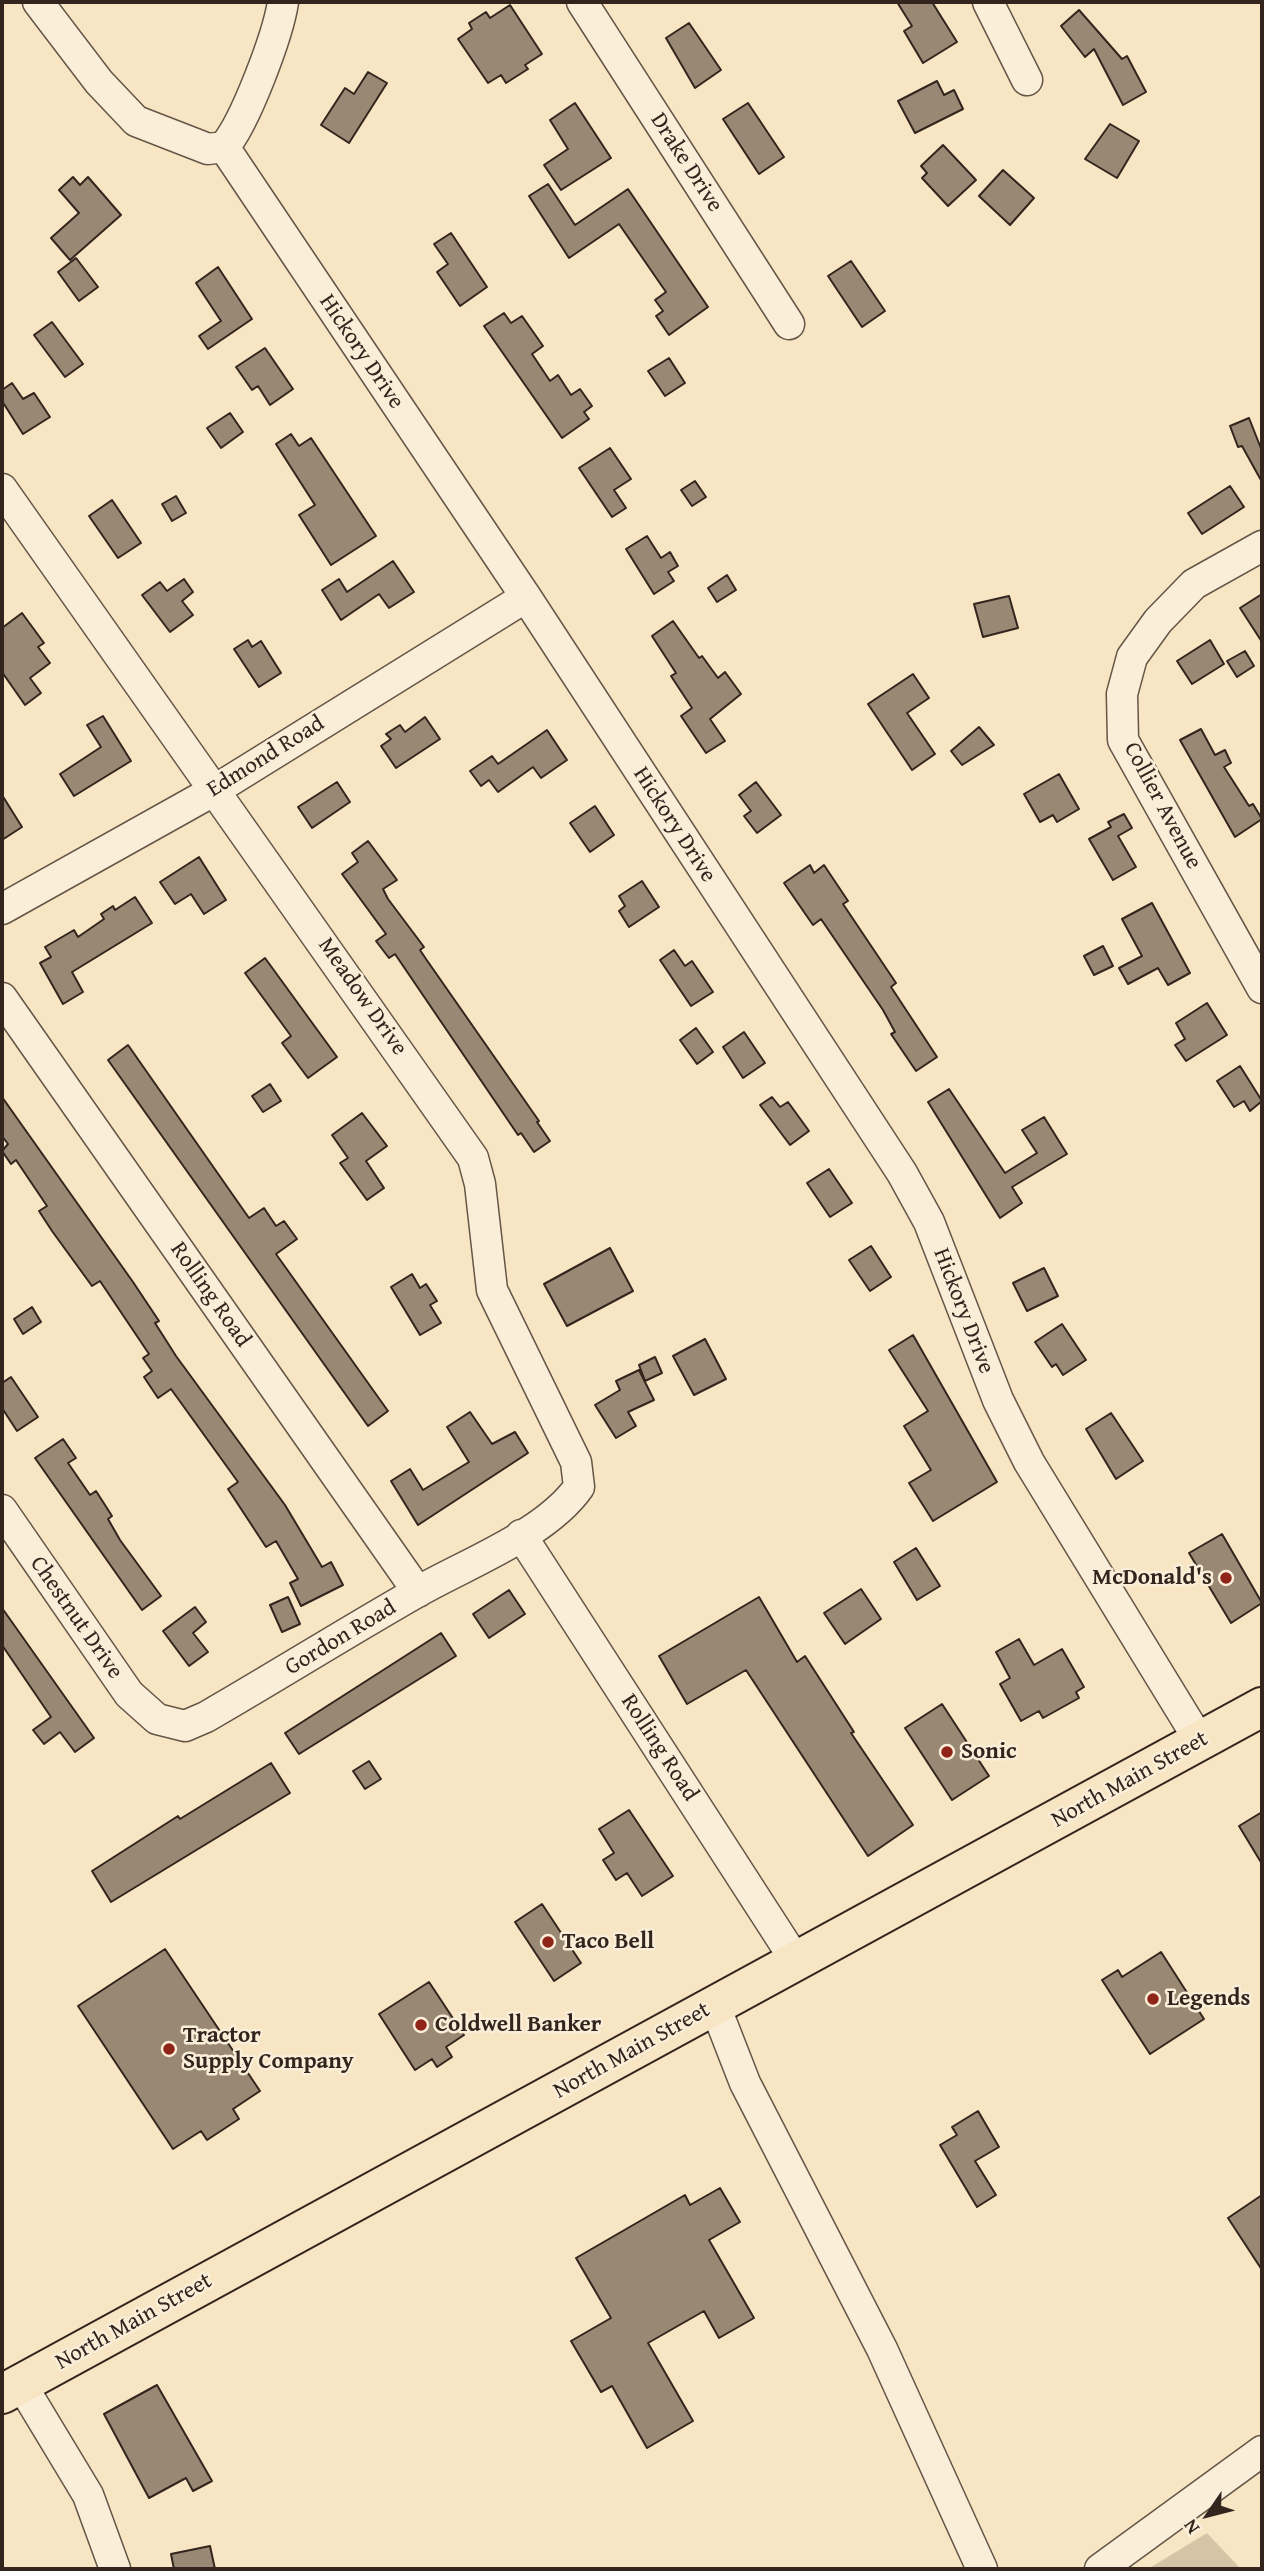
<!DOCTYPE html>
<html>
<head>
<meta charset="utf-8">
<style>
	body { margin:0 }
	#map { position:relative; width:1264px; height:2571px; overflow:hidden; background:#f8e5c3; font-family:"Gentium Book Plus",serif }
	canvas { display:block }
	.frame { position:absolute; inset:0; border:4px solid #33251e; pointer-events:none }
	.north { position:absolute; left:1173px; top:2480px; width:70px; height:70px; -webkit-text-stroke:5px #faeed8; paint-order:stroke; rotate:235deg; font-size:19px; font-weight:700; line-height:28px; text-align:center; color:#33251e }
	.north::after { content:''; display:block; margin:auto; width:24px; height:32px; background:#33251e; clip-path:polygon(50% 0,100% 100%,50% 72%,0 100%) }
</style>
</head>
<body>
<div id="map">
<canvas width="1264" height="2571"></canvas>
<div class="frame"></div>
<div class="north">N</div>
</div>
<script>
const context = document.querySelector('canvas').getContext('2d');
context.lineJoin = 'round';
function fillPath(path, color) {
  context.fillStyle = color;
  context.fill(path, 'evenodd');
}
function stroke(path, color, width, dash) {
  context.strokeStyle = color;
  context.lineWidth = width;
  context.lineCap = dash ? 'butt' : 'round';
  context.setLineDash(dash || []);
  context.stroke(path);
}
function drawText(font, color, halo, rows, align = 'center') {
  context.font = font + ' "Gentium Book Plus",serif';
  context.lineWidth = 5;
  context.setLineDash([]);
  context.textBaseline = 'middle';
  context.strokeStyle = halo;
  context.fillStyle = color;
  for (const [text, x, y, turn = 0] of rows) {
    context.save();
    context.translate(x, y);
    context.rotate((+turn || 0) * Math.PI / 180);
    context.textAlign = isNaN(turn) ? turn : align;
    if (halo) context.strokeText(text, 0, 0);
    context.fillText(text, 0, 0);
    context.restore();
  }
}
fillPath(new Path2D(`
	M1207,2533l32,34 23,2h-114z`), '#d7c4a7');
const building = new Path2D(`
	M897,2h35l25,40 -34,21 -19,-32 8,-5z
	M510,5l32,49 -17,11 3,4 -22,14 -5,-8 -13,8 -30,-44 14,-10 -3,-6 17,-11 4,6z
	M1079,10l43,49 5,-3 19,36 -23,13 -29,-56 -9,8 -24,-31z
	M689,23l32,47 -26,18 -29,-50z
	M368,72l19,11 -38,60 -28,-18 24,-37 9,6z
	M937,81l7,14 10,-5 9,19 -48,24 -17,-32z
	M575,103l36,55 -50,32 -17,-25 24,-16 -18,-29z
	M748,103l36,54 -25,17 -36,-55z
	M1110,124l29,17 -22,37 -32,-19z
	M943,145l33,35 -28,26 -26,-28 5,-5 -6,-7z
	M1003,170l31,28 -24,27 -31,-29z
	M73,177l7,8 8,-8 33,38 -51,45 -19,-22 28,-25 -20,-23z
	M548,184l27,41 53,-36 80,118 -39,28 -13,-19 7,-5 -8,-11 11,-8 -47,-68 -50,34 -40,-62z
	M451,233l36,54 -27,19 -23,-34 11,-8 -14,-20z
	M76,258l22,29 -19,14 -21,-29z
	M851,261l34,50 -23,16 -34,-51z
	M218,267l34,52 -44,30 -9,-13 22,-15 -25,-38z
	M504,313l7,10 11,-7 21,30 -11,8 18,27 8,-6 13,20 9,-6 12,17 -8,6 5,7 -27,19 -78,-112z
	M52,322l31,42 -18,13 -31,-42z
	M265,348l28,41 -23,16 -12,-19 -6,4 -16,-23z
	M669,358l16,25 -20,13 -17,-25z
	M12,383l11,16 11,-6 16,24 -27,17 -21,-33v-11z
	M230,413l13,19 -22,16 -14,-20z
	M1249,418l13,33v31l-20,-36 -4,1 -8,-21z
	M291,434l8,12 12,-8 65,98 -45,29 -32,-50 16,-10 -39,-61z
	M610,448l21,31 -17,11 12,18 -14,9 -33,-49z
	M695,481l11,16 -14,9 -11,-16z
	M1230,486l14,21 -42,27 -14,-21z
	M176,496l10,17 -14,8 -10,-17z
	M112,500l29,43 -23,15 -29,-42z
	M647,536l14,22 9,-6 8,14 -10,6 6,9 -20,13 -28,-45z
	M393,561l21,31 -25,16 -10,-14 -38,26 -19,-30 17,-11 8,13z
	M727,575l9,15 -19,12 -9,-14z
	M184,579l9,13 -11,9 11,14 -23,17 -28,-37 18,-13 7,9z
	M1262,594v48l-22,-34z
	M1009,596l9,32 -35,9 -9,-33z
	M22,613l22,30 -6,4 12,16 -20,15 11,15 -16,12 -23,-33v-44z
	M673,621l26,37 3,-2 16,22 7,-6 16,22 -31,25 15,22 -19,12 -25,-37 11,-8 -21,-32 5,-3 -24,-37z
	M248,640l4,7 9,-6 20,32 -22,14 -25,-38z
	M1210,640l14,24 -32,20 -15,-23z
	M1245,651l9,15 -17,11 -10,-16z
	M913,674l16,24 -22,15 28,41 -23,16 -44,-66z
	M103,716l28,45 -57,35 -14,-22 41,-27 -14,-22z
	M425,717l15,22 -44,29 -15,-22 10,-7 -5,-5 14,-9 5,7z
	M979,727l15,18 -32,20 -11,-14z
	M1201,729l14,26 10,-5 6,13 -7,4 25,39 4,-2 9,15 -27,18 -55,-97z
	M547,730l20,30 -26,18 -8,-11 -35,25 -9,-12 -8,6 -11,-15 22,-15 6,8z
	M1059,774l20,35 -22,13 -4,-7 -13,7 -16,-28z
	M337,782l13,20 -38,26 -14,-21z
	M756,782l25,33 -24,18 -13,-17 7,-5 -12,-16z
	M2,795l20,32 -20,13z
	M595,806l19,29 -24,17 -20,-29z
	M1124,814l8,14 -14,8 18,31 -23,13 -24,-41 22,-12 -3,-5z
	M368,841l29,39 -14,9 5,10 36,48 -4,3 6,9 113,162 -2,1 13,19 -16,11 -13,-19 -3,2 -123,-181 -6,4 -13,-17 10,-7 -44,-60 16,-12 -6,-9z
	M199,857l27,43 -22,14 -13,-20 -16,10 -15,-22z
	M810,865l4,8 10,-8 24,36 -5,3 53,79 -5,4 46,70 -21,14 -25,-37 4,-2 -12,-22 -62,-91 -8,6 -29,-42z
	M642,881l17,26 -30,20 -10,-16 6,-5 -6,-10z
	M135,897l17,26 -80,49 11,20 -20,12 -23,-41 11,-6 -6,-10 29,-17 4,7 26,-18 -3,-5 12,-8 2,4z
	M1152,903l38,70 -22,12 -10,-17 -30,16 -9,-16 23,-12 -20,-37z
	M1103,946l10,20 -19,9 -10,-19z
	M674,950l11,16 7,-5 21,31 -22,14 -31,-46z
	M265,958l72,99 -29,21 -26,-35 9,-7 -46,-63z
	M1207,1003l20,32 -41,26 -11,-16 10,-6 -9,-16z
	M696,1028l17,24 -16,12 -17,-24z
	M744,1032l21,31 -22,15 -20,-31z
	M128,1045l121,173 15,-10 12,18 8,-5 13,18 -21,15 112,157 -20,15 -260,-366z
	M1240,1066l22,35 -12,10 -6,-10 -10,6 -17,-26z
	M270,1084l11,17 -18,11 -11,-16z
	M949,1089l56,84 32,-20 -15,-23 22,-13 23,37 -55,33 10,16 -22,15 -72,-116z
	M2,1097l131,185 26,39 -4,2 21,33 109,149 37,62 9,-5 12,23 -42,21 -11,-23 8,-4 -22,-38 -10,6 -38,-58 10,-7 -67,-93 -13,9 -14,-21 8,-6 -9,-13 6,-4 -49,-73 -8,5 -40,-55 -13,-20 8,-5 -31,-46 -5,4 -9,-13 6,-7 -6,-8z
	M772,1097l8,10 8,-5 21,29 -19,14 -30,-40z
	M362,1113l25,33 -21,15 18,27 -17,12 -27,-37 8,-5 -16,-23z
	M829,1169l23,34 -22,14 -23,-34z
	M871,1246l20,31 -21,14 -21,-31z
	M610,1248l23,43 -66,35 -23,-42z
	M1044,1268l14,28 -31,15 -14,-28z
	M412,1274l8,14 6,-4 11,17 -7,4 11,18 -21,12 -29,-48z
	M32,1307l9,15 -18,12 -9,-15z
	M1062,1324l24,36 -23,15 -7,-11 -4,3 -17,-25z
	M913,1335l84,147 -64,39 -24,-38 22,-13 -27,-44 24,-15 -39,-61z
	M705,1339l21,40 -32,16 -21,-39z
	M655,1357l7,16 -17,8 -6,-16z
	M639,1370l15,30 -26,12 8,14 -20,12 -21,-33 25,-15 -4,-9z
	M11,1377l27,40 -21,14 -15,-23v-25z
	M470,1412l22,32 23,-12 13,21 -110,72 -27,-44 19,-12 13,21 46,-28 -22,-35z
	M1111,1413l32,48 -27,18 -30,-50z
	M63,1439l13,19 -8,5 22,32 6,-4 16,25 -4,3 12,21 41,56 -19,14 -107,-152z
	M1222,1534l40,69 -31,20 -42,-70z
	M916,1548l24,38 -23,14 -23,-38z
	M861,1589l20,30 -36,25 -21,-31z
	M509,1590l16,24 -36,24 -16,-24z
	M288,1597l12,27 -18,8 -12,-27z
	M759,1597l38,65 8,-6 49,76 -3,1 62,92 -45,31 -122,-186 -59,34 -28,-48z
	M195,1607l11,15 -13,11 15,19 -19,14 -26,-35z
	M2,1608l92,130 -19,14 -15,-20 -16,12 -11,-14 18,-13 -49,-72z
	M441,1633l15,23 -157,98 -14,-21z
	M1019,1639l15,26 28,-16 22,38 -8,5 3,6 -36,20 -4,-7 -18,10 -21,-37 10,-6 -14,-26z
	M942,1704l47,72 -37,24 -47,-72z
	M369,1761l12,18 -16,10 -12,-18z
	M271,1763l19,30 -179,109 -19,-31 86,-55 2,3z
	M629,1810l44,66 -31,20 -15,-23 -11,7 -13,-20 11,-7 -15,-24z
	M1262,1812v52l-23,-38z
	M542,1904l39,59 -27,18 -39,-59z
	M165,1949l95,142 -27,18 6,10 -32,21 -6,-9 -28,18 -95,-143z
	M1161,1952l43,67 -54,35 -48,-74 16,-10 4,7z
	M429,1982l35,53 -18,12 6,10 -15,10 -5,-8 -17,11 -36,-56z
	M978,2111l21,36 -24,14 21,34 -19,12 -37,-62 17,-10 -5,-8z
	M720,2188l20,34 -31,18 45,78 -35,20 -15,-27 -56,32 45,78 -46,27 -35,-62 -11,6 -30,-51 40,-23 -35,-60 109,-63 5,10z
	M1262,2195v75l-34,-52z
	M157,2385l55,96 -19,10 -7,-13 -37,20 -45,-84z
	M210,2546l5,23h-41l-3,-15z`);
fillPath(building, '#998974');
stroke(building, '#33251e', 2);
const minor = new Path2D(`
	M38,2l61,80 37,39 72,28 16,-2
	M582,2l207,322
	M988,2l39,78
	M224,147l302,450 376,576 27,49 69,178 31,62 172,281
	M224,147c21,-24 54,-112 59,-145
	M2,489l471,669 7,26 12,106 84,172 3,25c-33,47 -111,76 -160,104 -72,41 -142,85 -213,126l-21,9 -28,-7 -28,-25 -127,-184
	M1262,546l-68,38 -36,37 -26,36 -10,37 1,46 139,248
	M2,909l213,-119 311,-193
	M2,998l416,594
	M521,1535l275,426
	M715,2006l30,77 137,266 100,220
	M21,2384l67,111 27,74
	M1100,2569l162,-118`);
const highway = new Path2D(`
	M2,2394l1260,-687`);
stroke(minor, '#645547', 33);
stroke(highway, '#33251e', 42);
stroke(minor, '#faeed8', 30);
stroke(highway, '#f8e5c3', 38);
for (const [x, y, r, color] of [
	[1226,1578,7,"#8f2418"],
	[947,1752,7,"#8f2418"],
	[548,1942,7,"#8f2418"],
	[1153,1999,7,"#8f2418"],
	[421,2025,7,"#8f2418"],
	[169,2049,7,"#8f2418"]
]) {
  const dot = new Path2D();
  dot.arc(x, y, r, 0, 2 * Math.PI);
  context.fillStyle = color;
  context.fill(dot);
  stroke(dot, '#faeed8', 2.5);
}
drawText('23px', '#33251e', '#faeed8', [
	["Drake Drive",686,163,57],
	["Hickory Drive",361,352,56],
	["Edmond Road",266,757,-32],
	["Collier Avenue",1162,806,62],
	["Hickory Drive",674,825,57],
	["Meadow Drive",362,997,55],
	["Rolling Road",210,1295,55],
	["Hickory Drive",963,1311,69],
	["Chestnut Drive",76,1618,55],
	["Gordon Road",341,1638,-31],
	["Rolling Road",659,1748,57],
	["North Main Street",1130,1780,-29],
	["North Main Street",632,2051,-29],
	["North Main Street",134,2322,-29]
]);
drawText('bold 23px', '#33251e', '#faeed8', [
	["McDonald's",1212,1578,"right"],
	["Sonic",961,1752],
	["Taco Bell",562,1942],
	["Legends",1167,1999],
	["Coldwell Banker",435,2025],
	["Tractor",183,2036],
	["Supply Company",183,2062]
], 'left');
</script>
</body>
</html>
